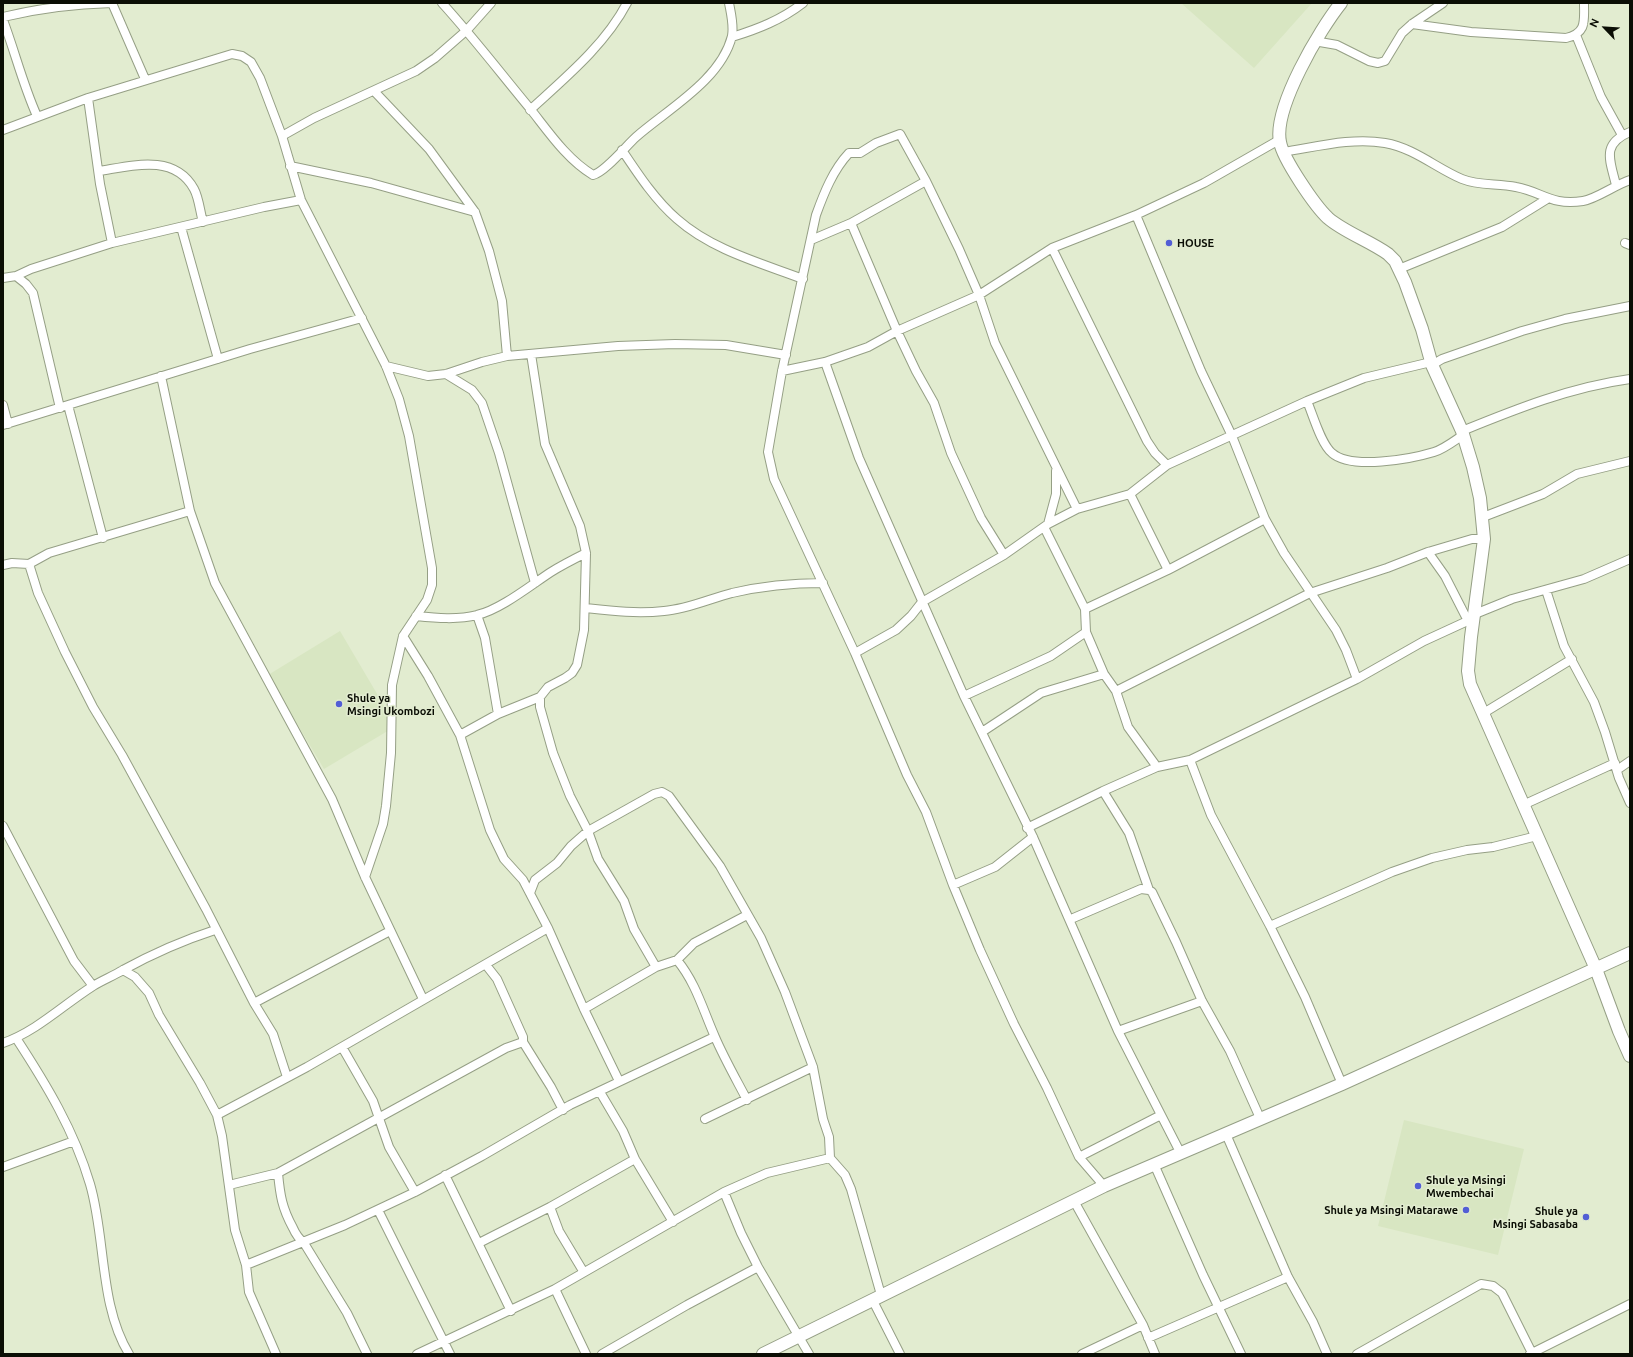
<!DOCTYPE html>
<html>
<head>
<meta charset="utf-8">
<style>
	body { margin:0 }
	#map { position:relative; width:1633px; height:1357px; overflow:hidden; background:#e2ecd0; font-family:Ubuntu,sans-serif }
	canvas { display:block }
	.frame { position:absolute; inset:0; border:4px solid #0b0e05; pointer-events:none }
	.north { position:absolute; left:1585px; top:8px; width:40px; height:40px; -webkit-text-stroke:3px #e2ecd0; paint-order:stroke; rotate:295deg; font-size:11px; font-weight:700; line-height:16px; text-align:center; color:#0b0e05 }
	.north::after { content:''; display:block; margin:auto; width:14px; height:18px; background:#0b0e05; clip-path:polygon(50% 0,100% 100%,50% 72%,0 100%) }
</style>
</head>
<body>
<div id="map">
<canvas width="1633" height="1357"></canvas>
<div class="frame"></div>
<div class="north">N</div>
</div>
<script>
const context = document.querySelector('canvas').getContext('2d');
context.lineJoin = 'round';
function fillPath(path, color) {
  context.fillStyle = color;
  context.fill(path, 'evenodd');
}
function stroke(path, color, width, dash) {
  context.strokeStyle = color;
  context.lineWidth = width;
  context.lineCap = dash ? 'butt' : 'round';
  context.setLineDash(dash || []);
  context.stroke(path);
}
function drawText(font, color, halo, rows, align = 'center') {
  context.font = font + ' Ubuntu,sans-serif';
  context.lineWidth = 3;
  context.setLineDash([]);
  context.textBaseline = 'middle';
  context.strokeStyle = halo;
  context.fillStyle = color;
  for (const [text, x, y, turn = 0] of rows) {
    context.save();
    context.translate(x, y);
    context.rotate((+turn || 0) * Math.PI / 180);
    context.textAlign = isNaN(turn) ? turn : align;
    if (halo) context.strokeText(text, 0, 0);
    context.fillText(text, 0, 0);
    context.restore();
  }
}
fillPath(new Path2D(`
	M1181,3h131l-58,65z
	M340,631l56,95 -72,43 -56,-94z
	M1404,1120l120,29 -26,106 -120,-29z`), '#d8e6c2');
const street = new Path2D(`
	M112,3l33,76
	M442,3c31,34 60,72 90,108 18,23 36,49 61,64 12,-3 33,-29 43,-38 32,-28 85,-57 96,-101 2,-11 -1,-22 -3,-33
	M3,17c37,-9 70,-13 109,-14
	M3,20c12,32 20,65 34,96
	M1412,24l59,8 95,6c21,-5 18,-17 18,-35
	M1576,35l25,62 21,38
	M732,37c26,-8 49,-17 71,-34
	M1314,41l23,4 32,16 9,2 7,-2 17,-28 10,-9 31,-21
	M374,91l55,58 46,63 14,39 13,50 5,55
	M88,98l12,86 12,59
	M530,110c35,-32 75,-65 97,-107
	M3,130l85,-32 144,-44 10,2 9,6 9,16 22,58 19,64 85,166 13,33 10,37 23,132v17l-5,15 -24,36 -11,49 -1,68 -5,53 -3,18 -18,53
	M282,136l32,-18 102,-47 19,-13 32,-28 24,-27
	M622,150c16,24 33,50 55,69 35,31 84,44 126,60
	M1283,152c33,-5 69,-15 102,-9 29,5 51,25 77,36 17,7 36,4 54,8 27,5 35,19 67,14 13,-2 32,-16 47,-21
	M290,166l81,17 104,29
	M99,171c32,-5 75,-18 95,18 5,9 6,23 9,33
	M1616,185c-6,-25 -15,-41 14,-53
	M1136,215l65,156 31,65 33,83 19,34 52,77 10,20 11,29
	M851,223l46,108 19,40 18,32 17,50 30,65 23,37
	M181,227l37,132
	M811,240l40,-17 75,-42
	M1625,243l5,2
	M1052,248l95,193 8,12 12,12
	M1399,269l103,-42 45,-28
	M16,276l15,-7 81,-26 152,-36 37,-7
	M3,278l13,-2 10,8 7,9 27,115
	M531,354l14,90 35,82 6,27 -2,77 -7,35 -5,8 -7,5 -17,9 -8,10v10l13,46 17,43 18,35 10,28 26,42 10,28 22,38 21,-7 17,-17 53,-28
	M825,362l34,96 105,238 69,141 85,194 62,121
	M1432,365l10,-6 80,-28 43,-12 65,-13
	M386,366l42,10 18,-2 36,-12 25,-6 111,-10 57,-2 51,1 60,10
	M782,371l43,-9 43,-15 29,-16 82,-36 73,-47 84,-33 68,-32 75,-43
	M446,374l26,16 10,13 17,50 36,130
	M161,376l29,135 25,72 117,216 33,78 58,122
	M1307,401c6,14 14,43 25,52 19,17 79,6 102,-1 10,-3 20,-11 29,-17
	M3,405l5,19
	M68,405l35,133
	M3,425l247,-76 112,-31
	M1462,431c54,-22 109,-44 168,-52
	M1130,494l38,76
	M1077,509l-82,-166 -16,-48 -20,-46 -33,-68 -26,-47 -24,9 -16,10h-11c-16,17 -25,40 -33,62l-34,156 -14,81 6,27 81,174 52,122 19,37 27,73 27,65 34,74 33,64 32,69 25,29
	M1483,517l60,-23 34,-20 53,-13
	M1048,524l8,-30v-23
	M1044,527l41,82 1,23 18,42 12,17 12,36 29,40
	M1428,552l17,24 23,45
	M29,564l20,-11 141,-42
	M3,565l9,-2 17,1 9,29 27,59 28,55 29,48 84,154 48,94 19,31 14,43
	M1546,590l18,56 30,56 11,30 14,46 11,25
	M585,608c27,3 52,6 79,3 24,-2 45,-12 68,-18 30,-7 60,-10 91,-10
	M1085,609l83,-39 97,-51
	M1475,614l37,-15 72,-20 46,-20
	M477,615l8,23 13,76
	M416,616c20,2 42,4 61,-1 23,-5 54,-30 74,-43 11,-7 23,-13 35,-19
	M403,636l25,40 32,59 30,95 14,29 19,21 25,48 36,81 35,72
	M855,653l41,-23 15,-14 11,-14 82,-47 44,-31 29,-15 53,-15 37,-29 140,-64 57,-23 67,-16
	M1116,691l194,-98 77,-25 41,-16 44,-13h12
	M964,696l87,-40 35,-24
	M1482,714l90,-55
	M982,732l59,-39 63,-19
	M460,735l38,-21 42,-17
	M1190,760l21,55 59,111 35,71 37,87
	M1617,770l13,-9
	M1103,791l26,42 20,57
	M1523,805l92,-42
	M3,826l71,135 19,25
	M1027,828l76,-37 54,-24 33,-7 167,-81 67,-38 50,-23
	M953,885l42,-18 38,-30
	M530,893l5,-13 22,-17 14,-17 17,-15 66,-37 8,-2 7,4 51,70 41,72 24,54 28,75 10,52 6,18 1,21 15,17 6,14 30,106
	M1071,919l70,-30 8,1 3,2 24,50 26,59 28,50 30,67
	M1270,926l122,-54 40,-14 35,-8 26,-3 44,-11
	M677,960c19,23 26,50 38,77 9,21 21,42 32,63
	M486,965l11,14 26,58v5l28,45 12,23
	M123,970l12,7 14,16 10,22 41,68 17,32 5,21 13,94 11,35 3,27 27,62
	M254,1003l136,-72
	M584,1009l72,-42
	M1118,1031l84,-30
	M16,1038c30,46 58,92 74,146 16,54 9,121 39,170
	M3,1043c34,-12 60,-38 90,-57 10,-6 20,-10 30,-16 31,-17 58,-29 92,-40
	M342,1047l31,54 16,46 26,45
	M600,1092l23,39 12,28 38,63
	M217,1115l90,-48 241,-139
	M705,1119l108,-52
	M1226,1134l62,143 25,45 14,32
	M1079,1157l82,-42
	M1154,1164l49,111 38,79
	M3,1167l71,-26
	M278,1173c2,22 4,35 15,55 3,7 5,10 11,15l43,70 20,41
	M445,1175l66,136
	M229,1185l49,-12 228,-125 17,-6
	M724,1192l17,41 17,34 51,87
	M1074,1201l69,124 12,29
	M550,1207l9,24 24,40
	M378,1210l72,144
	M479,1243l71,-36 85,-48
	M246,1265l99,-40 70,-33 67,-36 88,-51 144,-68
	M555,1289l31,65
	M872,1299l28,55
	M1148,1338l140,-61
	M417,1354l138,-65 169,-97 43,-19 63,-15
	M602,1354l85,-49 71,-38
	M1082,1354l61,-29
	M1357,1354l124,-70 12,2 9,7 30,60
	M1530,1354l100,-50`);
const secondary = new Path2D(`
	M1341,3c-21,26 -68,105 -61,139 3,17 35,64 48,76 16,14 42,23 60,36l7,7 10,21 17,47 10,36 30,66 11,36 7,31 4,41 -13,98 -3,34 2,13 126,285 23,62 11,25
	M763,1354l341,-168 238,-102 288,-131`);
stroke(street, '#959f85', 10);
stroke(secondary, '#959f85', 14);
stroke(street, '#fff', 8);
stroke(secondary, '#fff', 12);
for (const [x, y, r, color] of [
	[1169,243,4,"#525ed5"],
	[339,704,4,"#525ed5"],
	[1418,1186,4,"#525ed5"],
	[1466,1210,4,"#525ed5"],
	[1586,1217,4,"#525ed5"]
]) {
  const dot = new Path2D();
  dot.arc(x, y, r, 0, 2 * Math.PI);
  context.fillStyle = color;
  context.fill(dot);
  stroke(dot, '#e2ecd0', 1.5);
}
drawText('bold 11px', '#0b0e05', '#e2ecd0', [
	["HOUSE",1177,243],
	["Shule ya",347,698],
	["Msingi Ukombozi",347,711],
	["Shule ya Msingi",1426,1180],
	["Mwembechai",1426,1193],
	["Shule ya Msingi Matarawe",1458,1210,"right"],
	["Shule ya",1578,1211,"right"],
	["Msingi Sabasaba",1578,1224,"right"]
], 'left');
</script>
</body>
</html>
